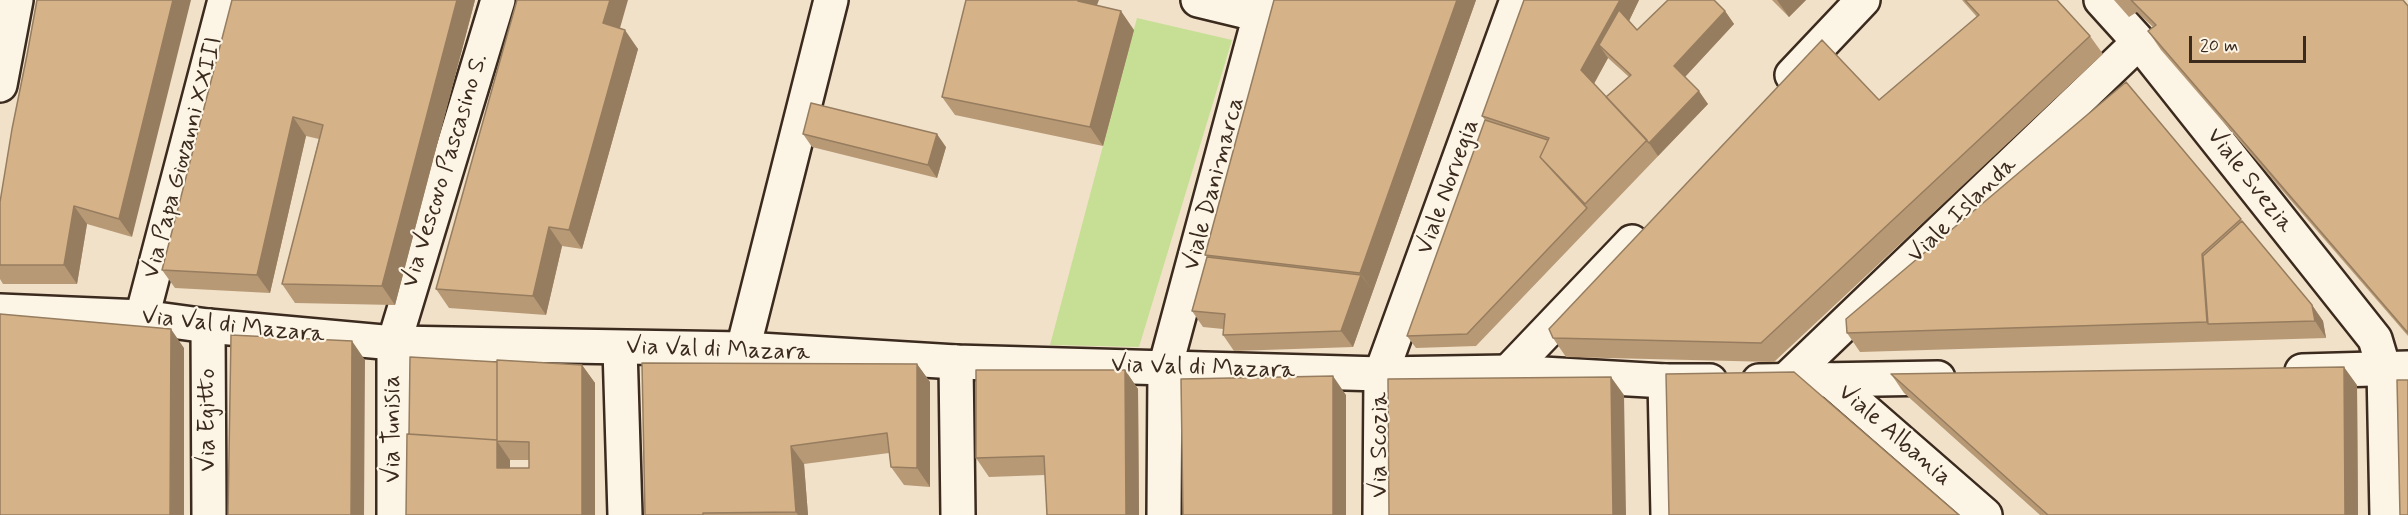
<!DOCTYPE html>
<html>
<head>
<meta charset="utf-8">
<style>
	body { margin:0 }
	#map { position:relative; width:2408px; height:515px; overflow:hidden; background:#f1e1c9; font-family:Mynerve,sans-serif }
	canvas { display:block }
	.scale { position:absolute; left:2189px; top:36px; width:117px; height:27px; box-sizing:border-box; border:3px solid #3b2a1e; border-top:0; padding-left:8px; font-size:18px; line-height:21px; white-space:nowrap; color:#3b2a1e; -webkit-text-stroke:4px #fcf5e5; paint-order:stroke }
</style>
</head>
<body>
<div id="map">
<canvas width="2408" height="515"></canvas>
<div class="scale">20 m</div>
</div>
<script>
const context = document.querySelector('canvas').getContext('2d');
context.lineJoin = 'round';
function fillPath(path, color) {
  context.fillStyle = color;
  context.fill(path, 'evenodd');
}
function stroke(path, color, width, dash) {
  context.strokeStyle = color;
  context.lineWidth = width;
  context.lineCap = dash ? 'butt' : 'round';
  context.setLineDash(dash || []);
  context.stroke(path);
}
function drawText(font, color, halo, rows, align = 'center') {
  context.font = font + ' Mynerve,sans-serif';
  context.lineWidth = 4.5;
  context.setLineDash([]);
  context.textBaseline = 'middle';
  context.strokeStyle = halo;
  context.fillStyle = color;
  for (const [text, x, y, turn = 0] of rows) {
    context.save();
    context.translate(x, y);
    context.rotate((+turn || 0) * Math.PI / 180);
    context.textAlign = isNaN(turn) ? turn : align;
    if (halo) context.strokeText(text, 0, 0);
    context.fillText(text, 0, 0);
    context.restore();
  }
}
fillPath(new Path2D(`
	M1137,18l95,22 -93,307 -89,-2z`), '#c6df95');
const minor = new Path2D(`
	M1198,0l62,15
	M2101,0l38,42 236,297 9,30 3,146
	M1792,75l71,-75
	M0,85l16,-85
	M142,317l83,-317
	M208,326l1,189
	M620,348l5,167
	M743,349l88,-349
	M956,362l2,153
	M1508,372l124,-130
	M1786,380l353,-338
	M1830,380l155,135
	M1665,381l3,134
	M394,515v-172l104,-343
	M1164,515l1,-147 99,-368
	M1380,515l1,-141 136,-374`);
const tertiary = new Path2D(`
	M0,311l142,6 66,9 186,17 349,6 213,13 425,12 127,-2 157,9h45
	M2302,371l106,-3
	M1759,381l179,-3`);
stroke(minor, '#3b2a1e', 38);
stroke(tertiary, '#3b2a1e', 38);
stroke(minor, '#fcf5e5', 33);
stroke(tertiary, '#fcf5e5', 33);
fillPath(new Path2D(`
	M232,0h243l-80,305 -100,-2 -13,-19 37,-145 -13,-3 -36,157 -95,-5 -13,-18z
	M1274,0h202l-123,347 -119,4 -11,-16v-6l-20,-2 -11,-16 15,-54 -2,-2z
	M1524,0h115l-10,21 8,9 88,-19 9,13 -49,53 23,27 -232,242 -60,2 -9,-12 78,-216 -3,-4zM1608,58l21,19 -23,20 -12,-13z
	M1772,0h34l-17,17z
	M1962,0h95l33,36 13,18 -329,308 -208,-5 -13,-19 326,-238 98,-83z
	M2114,0h289l5,6v330l-247,-286 -13,-19 5,-4 -16,-15 -8,5z
	M620,28l18,21 -56,200 -20,-3 -16,69 -97,-7 -13,-19z
	M1134,30l-31,116 -148,-31 -13,-18z
	M27,55l105,182 -45,-13 -10,60h-74l-3,-5v-77z
	M2126,82l186,223 11,16 3,17 -466,14 -13,-19z
	M803,134l143,13 -9,31 -125,-31z
	M497,362l85,3 13,18v132l-186,-81zM510,460h19v8h-19z
	M917,364l13,18v105l-26,-2 -13,-18 -2,-14 -85,11 4,51h-163z
	M1125,370l13,19 1,126h-92l-2,-40 -56,2 -13,-19z
	M1891,374l466,11 1,130h-318l-136,-122z`), '#b89975');
fillPath(new Path2D(`
	M173,0h18l-59,237 -13,-18z
	M457,0h18l-80,305 -13,-19z
	M610,0h18l-12,42 -13,-19z
	M1079,0h20l-8,20 -13,-19z
	M1457,0h19l-103,291 -13,-18z
	M1620,0h19l-11,23 -29,22 9,13 -16,29 -11,-17z
	M1777,0h29l-17,17z
	M1121,11l13,19 -31,116 -13,-19z
	M1725,11l9,13 -51,55 -9,-13z
	M625,30l13,19 -56,200 -13,-19z
	M1699,91l9,13 -50,52 -9,-13z
	M293,117l13,19 -36,157 -13,-18z
	M937,134l9,13 -9,31 -9,-13z
	M74,206l13,18 -10,60 -13,-19z
	M549,227l13,19 -16,69 -13,-19z
	M2202,254l13,18 -7,52 -1,-2z
	M1361,275l12,16 -20,56 -12,-16z
	M2312,305l11,16 3,17 -11,-17z
	M171,329l13,19v167h-14z
	M352,341l13,19 -1,155h-13z
	M917,364l13,18v105l-13,-19z
	M582,365l13,18v132h-13z
	M2344,367l13,18 1,130h-13z
	M1125,370l13,19 1,126h-13z
	M1333,376l13,19v120h-13z
	M1611,377l13,18 2,120h-13z
	M497,441l13,19v26l-13,-18z
	M791,446l13,18 4,51h-10l-2,-3z`), '#967d5f');
const building = new Path2D(`
	M37,0h136l-54,219 -45,-13 -10,59h-64v-63l12,-73 15,-74z
	M232,0h225l-75,286 -100,-2 41,-159 -30,-8 -36,158 -95,-5z
	M517,0h93l-7,23 22,7 -56,200 -20,-3 -16,69 -97,-7z
	M966,0h113l-1,1 43,10 -31,116 -148,-30z
	M1274,0h183l-97,273 -155,-18z
	M1524,0h96l-39,70 66,70 -62,64 -45,-47 9,-19 -67,-22z
	M1668,0h46l11,11 -51,55 25,25 -50,52 -43,-46 25,-22 -32,-30 20,-35 18,20z
	M1965,0h92l33,36 -329,307 -208,-5 -4,-9 273,-289 57,60 100,-85z
	M2131,0h272l5,6v327l-260,-302 8,-6z
	M2126,82l115,137 -39,35 5,68 -360,11 -1,-14z
	M811,103l126,31 -9,31 -125,-31z
	M1485,120l63,20 -8,17 47,51 -120,126 -60,2z
	M2242,221l70,84 3,16 -107,3 -5,-68z
	M1207,257l154,18 -20,56 -118,4 2,-21 -33,-3z
	M0,314l171,15 -1,186h-170z
	M231,335l121,6 -1,174h-123z
	M410,357l87,5v78l-88,-6z
	M497,360l85,5v150h-176l1,-81 90,6zM497,441l32,1v26h-32z
	M642,363l275,1v104l-26,-1 -4,-34 -96,13 5,66 -93,1v2h-58z
	M2344,367l1,148h-297l-157,-141z
	M976,370h149l1,145h-79l-3,-59 -68,2z
	M1794,372l165,143h-290l-3,-141z
	M1333,376v139h-150l-2,-136z
	M1611,377l2,138h-224l-1,-136z
	M2397,380h11v135h-8z`);
fillPath(building, '#d6b288');
stroke(building, '#967d5f', 1.5);
drawText('24px', '#3b2a1e', '#fcf5e5', [
	["Via Papa Giovanni XXIII",184,158,-75],
	["Via Vescovo Pascasino S.",446,171,-73],
	["Viale Svezia",2249,181,52],
	["Viale Danimarca",1215,184,-75],
	["Viale Norvegia",1449,187,-70],
	["Viale Islanda",1963,211,-44],
	["Via Val di Mazara",233,327,6],
	["Via Val di Mazara",718,351,2],
	["Via Val di Mazara",1203,369,2],
	["Via Egitto",209,420,-90],
	["Via Tunisia",394,429,-90],
	["Viale Albania",1894,436,41],
	["Via Scozia",1381,445,-90]
]);
</script>
</body>
</html>
